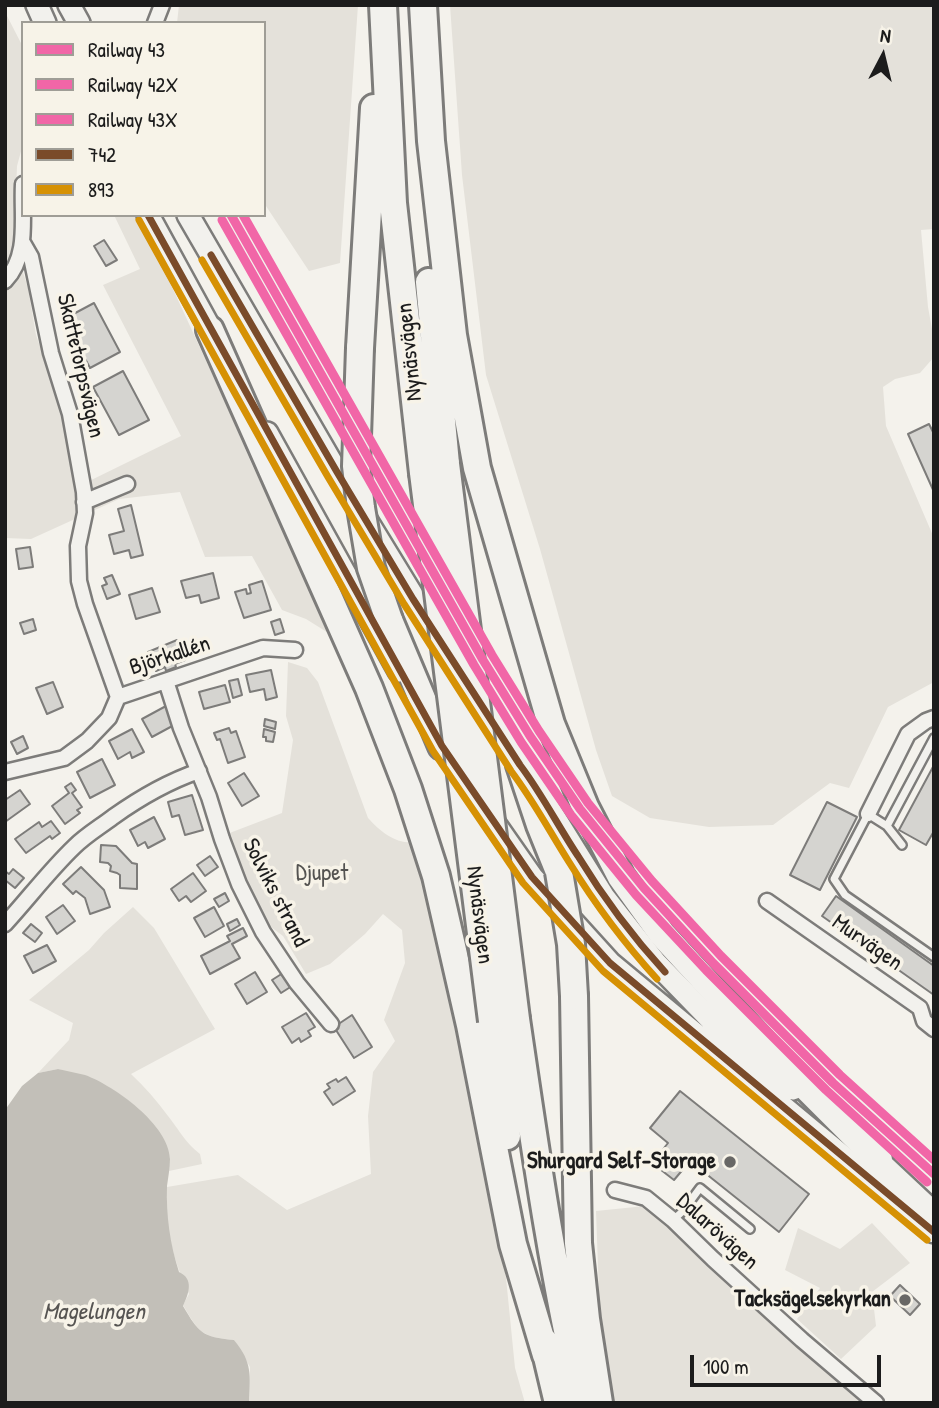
<!DOCTYPE html>
<html>
<head>
<meta charset="utf-8">
<style>
	body { margin:0 }
	#map { position:relative; width:939px; height:1408px; overflow:hidden; background:#f4f2ec; font-family:"Patrick Hand",sans-serif }
	canvas { display:block }
	.frame { position:absolute; inset:0; border:7px solid #1c1c1c; pointer-events:none }
	.legend { position:absolute; left:21px; top:21px; width:245px; height:196px; box-sizing:border-box; background:#f7f3e8; border:2px solid #9f9d96; margin:0; padding:9px 12px; list-style:none; font-size:21px; color:#1c1c1c }
	.legend li { display:flex; align-items:center; gap:14px; height:35px }
	.legend b { width:35px; border:2px solid #9f9d96 }
	.north { position:absolute; left:848px; top:21px; width:70px; height:70px; -webkit-text-stroke:5px #f7f3e8; paint-order:stroke; rotate:7deg; font-size:19px; font-weight:700; line-height:28px; text-align:center; color:#1c1c1c }
	.north::after { content:''; display:block; margin:auto; width:24px; height:32px; background:#1c1c1c; clip-path:polygon(50% 0,100% 100%,50% 72%,0 100%) }
	.scale { position:absolute; left:690px; top:1355px; width:191px; height:32px; box-sizing:border-box; border:4px solid #1c1c1c; border-top:0; padding-left:9px; font-size:21px; line-height:24px; white-space:nowrap; color:#1c1c1c; -webkit-text-stroke:5px #f7f3e8; paint-order:stroke }
</style>
</head>
<body>
<div id="map">
<canvas width="939" height="1408"></canvas>
<div class="frame"></div>
<ul class="legend">
<li><b style="height:9px;background:#f166a7"></b>Railway 43</li>
<li><b style="height:9px;background:#f166a7"></b>Railway 42X</li>
<li><b style="height:9px;background:#f166a7"></b>Railway 43X</li>
<li><b style="height:9px;background:#7a4b2a"></b>742</li>
<li><b style="height:9px;background:#d69104"></b>893</li>
</ul>
<div class="north">N</div>
<div class="scale">100 m</div>
</div>
<script>
const context = document.querySelector('canvas').getContext('2d');
context.lineJoin = 'round';
function fillPath(path, color) {
  context.fillStyle = color;
  context.fill(path, 'evenodd');
}
function stroke(path, color, width, dash) {
  context.strokeStyle = color;
  context.lineWidth = width;
  context.lineCap = dash ? 'butt' : 'round';
  context.setLineDash(dash || []);
  context.stroke(path);
}
function drawText(font, color, halo, rows, align = 'center') {
  context.font = font + ' "Patrick Hand",sans-serif';
  context.lineWidth = 7;
  context.setLineDash([]);
  context.textBaseline = 'middle';
  context.strokeStyle = halo;
  context.fillStyle = color;
  for (const [text, x, y, turn = 0] of rows) {
    context.save();
    context.translate(x, y);
    context.rotate((+turn || 0) * Math.PI / 180);
    context.textAlign = isNaN(turn) ? turn : align;
    if (halo) context.strokeText(text, 0, 0);
    context.fillText(text, 0, 0);
    context.restore();
  }
}
fillPath(new Path2D(`
	M179,5h179l-18,258 -31,8 -45,-68v-180h-87z
	M450,5h484v224l-13,1 7,77 6,33v17l-14,16 -25,6 -12,8 3,39 48,112v144l-46,25 -39,81 -19,-5 -57,42 -64,2 -59,-9 -38,-22 -16,-46 -56,-201 -54,-174 -24,-200z
	M5,12l18,35v97l-6,22 -3,78 14,44 8,47 28,79 11,74 106,-52 -78,-151 37,-16 -26,-54h23l23,46 66,143 27,63 85,172 -32,-20 -24,-9 -30,-54 -47,1 -25,-65 -61,7 -88,40 -26,-1z
	M288,662l19,6 11,14 50,136c13,14 28,27 49,24l60,267 29,169 9,90 10,35h-276l1,-36 -16,-27c-32,-3 -35,-7 -51,-35l6,-11c-11,-23 -19,-48 -22,-74 -1,-10 0,-22 0,-33l71,-12 49,35 84,-36 -3,-58 5,-44 22,-31 -11,-21 21,-57 -3,-33 -19,-16 -18,20 -35,30 -24,10 -23,-38 -16,-12 -23,-44 -17,-46 55,-21 11,-73 -7,-24z
	M133,907l21,21 61,101 -84,45c14,13 26,27 37,42 12,15 16,25 32,38l2,10 -33,7 1,-13 -19,-36 -21,-20 -23,-16 -49,-17 -20,4 31,-33 4,-17 -44,-23 60,-50 15,-17z
	M645,1206l218,197h-248l-14,-52 -5,-140z
	M872,1223l38,40 -38,29 4,34 -35,33 -44,-40 23,-31 -35,-18 13,-42 42,21z`), '#e4e1da');
fillPath(new Path2D(`
	M58,1069c9,2 18,4 27,6 30,11 84,50 85,84 0,9 -2,19 -3,27 -1,30 3,58 12,86 15,7 10,21 4,34 16,27 19,31 51,34 19,23 16,35 15,63h-244v-293l17,-24 16,-13z`), '#c2bfb8');
const building = new Path2D(`
	M104,240l13,20 -11,6 -12,-20z
	M94,303l26,49 -30,16 -26,-49z
	M123,371l26,49 -30,15 -26,-48z
	M929,424l5,10v58l-26,-58z
	M131,505l12,50 -12,3 -2,-8 -15,4 -5,-19 15,-4 -6,-22z
	M30,547l3,20 -14,2 -3,-20z
	M213,573l6,25 -18,5 -2,-8 -13,3 -5,-17z
	M112,575l8,19 -13,5 -5,-13 5,-2 -3,-6z
	M262,581l9,29 -27,8 -9,-26 11,-3 1,5 4,-1 -2,-8z
	M152,588l8,24 -24,7 -7,-24z
	M33,619l3,11 -12,4 -4,-11z
	M280,619l4,13 -9,3 -4,-13z
	M177,640l8,20 -10,4 1,3 -10,4 -1,-4 -9,4 -8,-19z
	M271,670l6,27 -11,3 -2,-11 -14,3 -4,-17z
	M238,679l4,16 -9,3 -4,-17z
	M53,682l10,25 -16,7 -11,-26z
	M225,685l5,17 -26,7 -5,-17z
	M166,706l10,18 -24,13 -10,-18z
	M265,719l11,3 -1,7 -11,-3z
	M229,728l2,5 5,-2 9,26 -17,6 -8,-24 -3,1 -3,-7z
	M132,729l12,23 -12,6 -2,-6 -12,7 -9,-18z
	M264,729l11,3 -2,10 -7,-1v-4h-3z
	M23,736l5,12 -11,6 -6,-12z
	M102,759l13,26 -25,13 -13,-26z
	M934,765v66l-8,14 -27,-15z
	M244,773l15,23 -17,10 -14,-23z
	M71,783l5,7 -4,3 10,14 -5,3 3,3 -15,11 -13,-18 17,-13 -4,-6z
	M20,790l10,14 -25,18v-22z
	M192,795l11,35 -18,5 -6,-20 -7,2 -4,-15z
	M827,802l30,15 -37,73 -30,-15z
	M154,817l11,22 -17,9 -3,-6 -7,4 -8,-16z
	M51,821l9,12 -8,6 -2,-3 -24,17 -11,-14 24,-17 3,5z
	M101,845l15,1 16,17 5,1v25l-17,-1v-13l-3,-2 -7,-2 1,-5 -3,-3 -8,-1z
	M210,856l8,11 -13,9 -8,-11z
	M81,867l23,23 6,17 -20,7 -5,-16 -9,-7 -3,3 -10,-10z
	M13,869l11,9 -9,10 -10,-8v-9l4,3z
	M193,873l13,18 -15,11 -5,-6 -7,5 -8,-12z
	M225,893l4,8 -10,6 -5,-8z
	M836,896l98,70v29l-112,-79z
	M63,905l12,16 -18,13 -11,-17z
	M214,907l10,19 -19,11 -11,-19z
	M237,919l3,6 -10,6 -3,-7z
	M31,924l11,9 -7,9 -12,-9z
	M243,928l4,8 -15,8 8,14 -30,16 -9,-18 29,-15 -3,-5z
	M47,945l9,16 -23,12 -9,-17z
	M255,972l12,20 -20,12 -12,-20z
	M283,973l9,13 -11,7 -9,-13z
	M306,1013l9,14 -7,4 3,5 -10,6 -2,-4 -7,5 -10,-16z
	M352,1015l20,32 -18,11 -20,-31z
	M346,1077l9,14 -22,14 -9,-13 6,-4 -3,-4 9,-5 2,3z
	M680,1091l129,103 -30,38 -89,-71 -16,19 -22,-17 16,-20 -18,-15z
	M900,1285l20,19 -10,11 -20,-19z`);
fillPath(building, '#d5d4d0');
stroke(building, '#7d7c7a', 2);
const lane = new Path2D(`
	M887,826l47,-88
	M902,845l-15,-19 -19,-12 -34,65 11,16 89,62
	M673,1220l10,-9 17,-23 50,41`);
const street = new Path2D(`
	M155,23l7,-18
	M23,243l8,14 20,96 19,61 14,78 1,21 -7,33 1,35 6,23 33,93
	M5,281c25,-26 16,-65 18,-97
	M84,502l43,-18
	M166,681l15,47 28,69 13,42 17,45 24,48 34,51 34,41
	M118,697l145,-49 32,2
	M5,772l59,-14 23,-17 22,-23 9,-21
	M868,814l40,-80 18,-13 8,-3
	M767,901l153,107 4,13 10,8
	M5,924c23,-25 44,-53 69,-77 12,-12 26,-20 39,-30 28,-20 54,-35 86,-46
	M615,1190l31,8 27,22 40,39 89,81 74,63`);
const secondary = new Path2D(`
	M37,5l8,18
	M69,5l10,18
	M148,215l70,128
	M188,215l149,257 107,175
	M267,433l132,238
	M477,698l55,83 72,116 51,65 63,65 75,62
	M490,817l42,60 78,86 324,269
	M869,1152l65,61`);
const highway = new Path2D(`
	M383,5l10,198 30,270
	M423,5l8,136 22,194 24,133 74,256 34,83 36,70 41,57 106,115 111,111
	M429,282l17,182
	M210,330l159,358 39,101 28,87 34,149 43,219 33,111
	M360,348l14,-240
	M389,620l53,126
	M520,765l20,60 19,47
	M574,996l4,247 8,76 13,84
	M516,1019c19,129 37,258 67,384
	M492,1021l15,115
	M543,1340l15,63`);
stroke(lane, '#7d7c7a', 12);
stroke(street, '#7d7c7a', 19);
stroke(secondary, '#7d7c7a', 26);
stroke(highway, '#7d7c7a', 32);
stroke(lane, '#f2f1ed', 7);
stroke(street, '#f2f1ed', 14);
stroke(secondary, '#f2f1ed', 21);
stroke(highway, '#f2f1ed', 26);
const highwayBridge = new Path2D(`
	M360,348l-4,118 5,42 10,60 18,52
	M446,464l70,555
	M423,473l69,548
	M559,872l12,72 3,52`);
stroke(highwayBridge, '#7d7c7a', 32, []);
stroke(highwayBridge, '#f2f1ed', 26);
stroke(new Path2D(`
	M148,215l294,531 90,131 78,86 324,269
	M211,255l126,217 76,127 107,166c22,29 38,61 58,91 25,41 54,80 87,116`), '#7a4b2a', 7);
stroke(new Path2D(`
	M139,220l294,531 90,132 80,88 324,269
	M202,260l126,217 76,127 107,167c22,29 39,61 58,91 26,42 55,81 88,117`), '#d69104', 7);
stroke(new Path2D(`
	M231,215l252,445 47,76 50,73 64,79 69,75 120,120 101,91`), '#f166a7', 9);
stroke(new Path2D(`
	M222,220l252,445 47,77 50,73 65,80 70,75 120,120 101,92`), '#f166a7', 9);
stroke(new Path2D(`
	M243,215l249,440 47,76 49,72 64,78 69,75 119,119 94,85`), '#f166a7', 9);
for (const [x, y, r, color] of [
	[730,1162,7,"#686765"],
	[905,1300,7,"#686765"]
]) {
  const dot = new Path2D();
  dot.arc(x, y, r, 0, 2 * Math.PI);
  context.fillStyle = color;
  context.fill(dot);
  stroke(dot, '#f7f3e8', 2.5);
}
drawText('23px', '#1c1c1c', '#f7f3e8', [
	["Nynäsvägen",410,352,-96],
	["Skattetorpsvägen",80,366,77],
	["Björkallén",170,656,-18],
	["Solviks strand",275,893,63],
	["Nynäsvägen",479,915,83],
	["Murvägen",867,943,35],
	["Dalarövägen",717,1232,42]
]);
drawText('23px', '#545351', '#f7f3e8', [
	["Djupet",322,874]
]);
drawText('bold 23px', '#1c1c1c', '#f7f3e8', [
	["Shurgard Self-Storage",716,1162],
	["Tacksägelsekyrkan",891,1300]
], 'right');
drawText('italic 24px', '#565452', '#f7f3e8', [
	["Magelungen",94,1313]
]);
</script>
</body>
</html>
